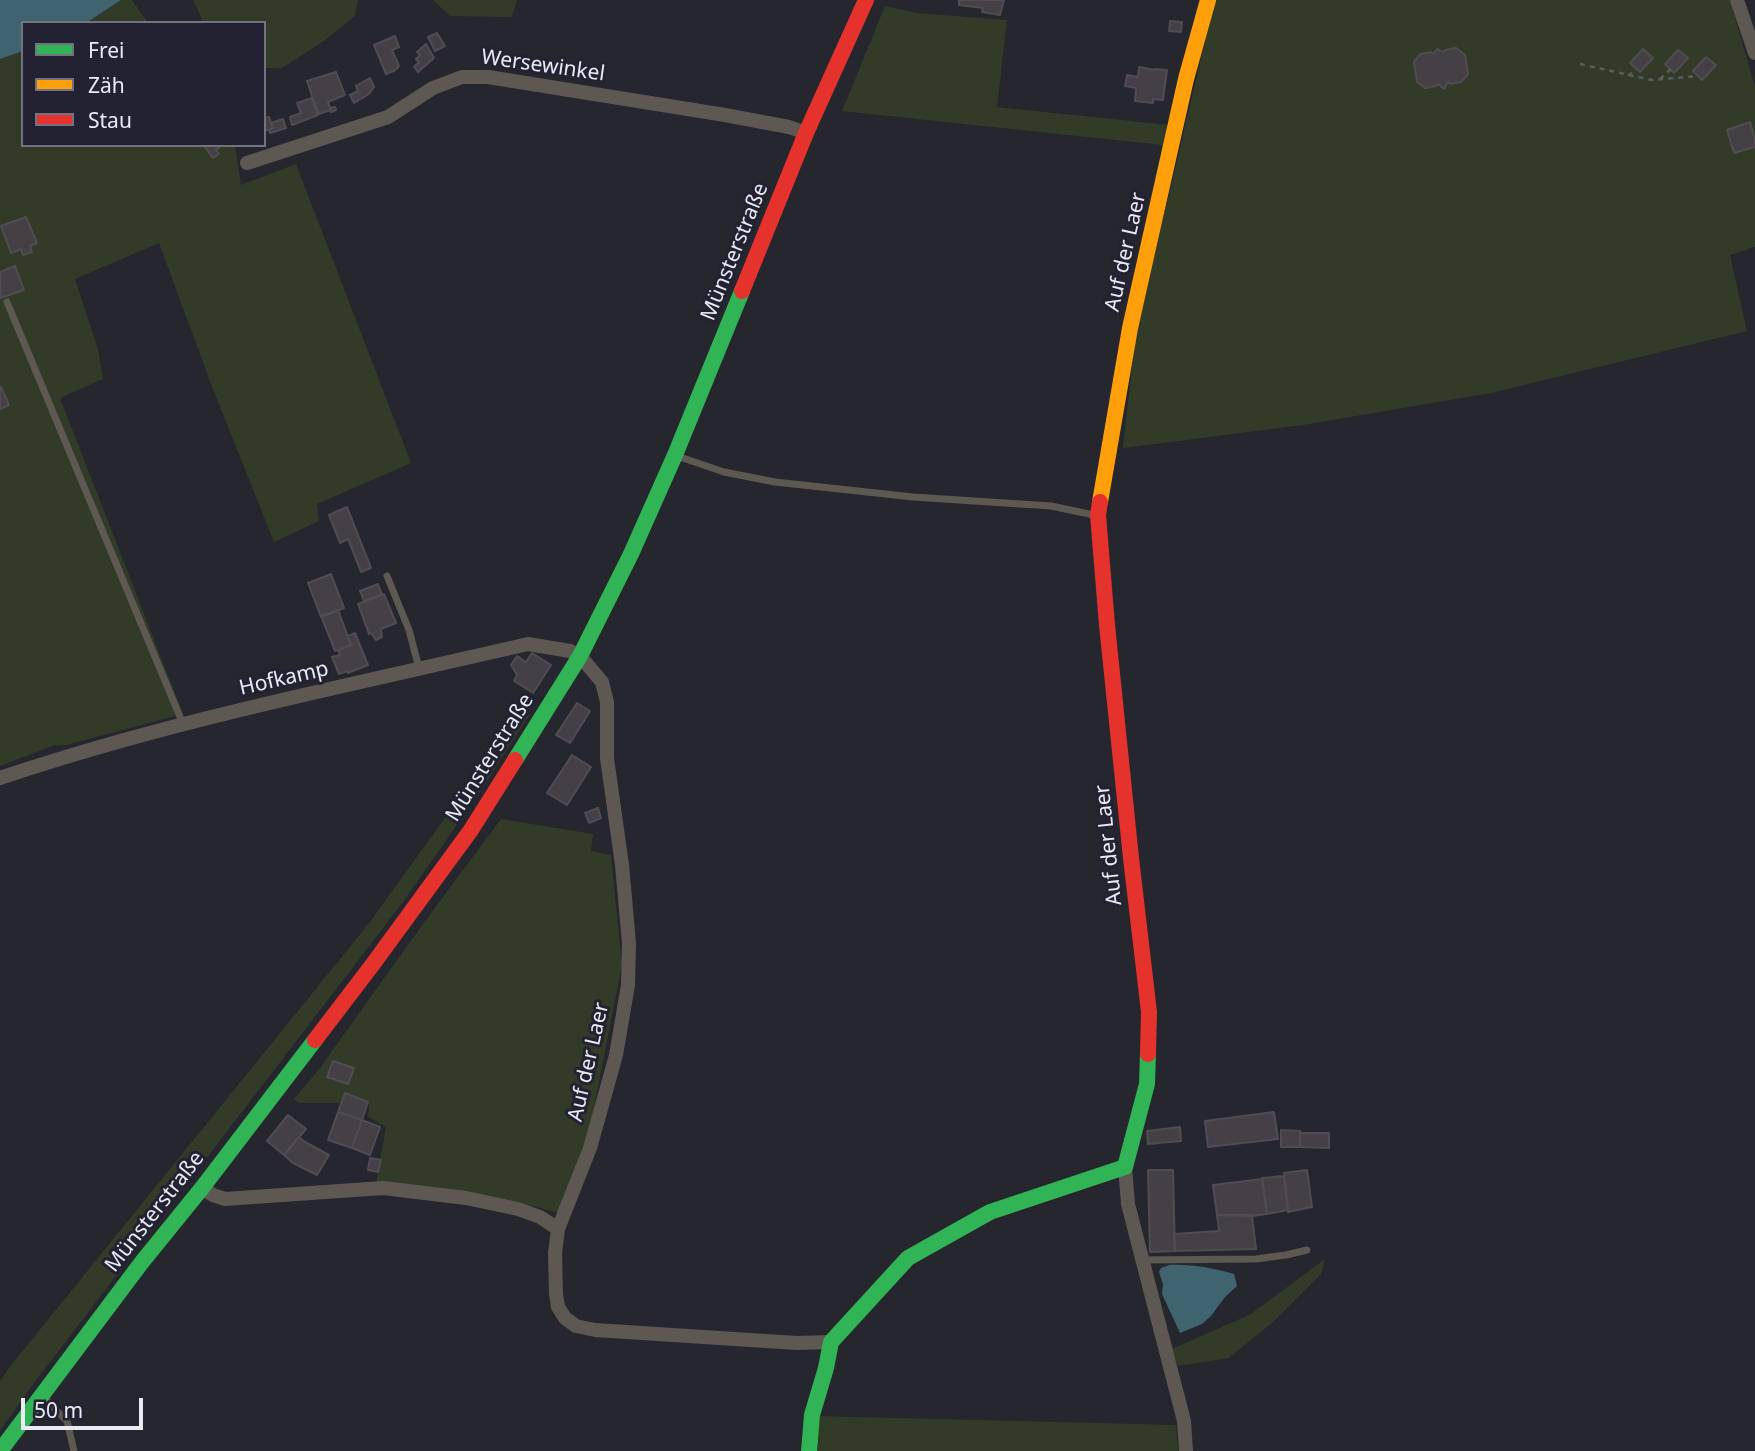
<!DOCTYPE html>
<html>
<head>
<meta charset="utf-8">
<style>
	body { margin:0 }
	#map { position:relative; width:1755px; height:1451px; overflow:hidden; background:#26262e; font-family:"Noto Sans",sans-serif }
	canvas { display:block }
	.legend { position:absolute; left:21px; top:21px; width:245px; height:126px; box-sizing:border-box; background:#232232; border:2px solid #737280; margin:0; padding:9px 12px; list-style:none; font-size:21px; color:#eaeaf5 }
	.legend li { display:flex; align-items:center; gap:14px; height:35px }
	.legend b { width:35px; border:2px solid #737280 }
	.scale { position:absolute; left:21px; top:1398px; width:122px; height:32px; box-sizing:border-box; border:4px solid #eaeaf5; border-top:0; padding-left:9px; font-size:21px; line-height:24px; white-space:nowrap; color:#eaeaf5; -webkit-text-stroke:5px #232232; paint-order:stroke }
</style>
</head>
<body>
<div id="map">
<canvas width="1755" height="1451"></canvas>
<ul class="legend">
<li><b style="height:9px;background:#30b455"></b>Frei</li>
<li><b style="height:9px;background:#ff9f0a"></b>Zäh</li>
<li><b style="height:9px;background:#e5322d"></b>Stau</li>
</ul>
<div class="scale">50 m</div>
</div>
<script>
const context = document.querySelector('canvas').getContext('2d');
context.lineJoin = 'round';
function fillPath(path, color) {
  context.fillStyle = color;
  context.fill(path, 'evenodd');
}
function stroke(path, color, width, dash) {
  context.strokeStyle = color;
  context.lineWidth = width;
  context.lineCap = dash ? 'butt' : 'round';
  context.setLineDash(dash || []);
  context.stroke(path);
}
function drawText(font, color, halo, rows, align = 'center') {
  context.font = font + ' "Noto Sans",sans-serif';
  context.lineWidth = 6;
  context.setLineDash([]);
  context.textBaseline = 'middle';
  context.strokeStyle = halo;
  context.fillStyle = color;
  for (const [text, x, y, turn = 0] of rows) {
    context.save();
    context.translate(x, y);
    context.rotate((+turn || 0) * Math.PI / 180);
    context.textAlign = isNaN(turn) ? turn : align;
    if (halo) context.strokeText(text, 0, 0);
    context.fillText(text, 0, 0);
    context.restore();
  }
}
fillPath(new Path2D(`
	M121,0h11l16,23h-62z
	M193,0h165l-3,16 -31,25 -42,27h-18v-45h-60z
	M433,0h84l-5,17 -62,-1z
	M1215,0h515l25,87v160l-25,8 17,76 -256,62 -188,32 -180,23 12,-110z
	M885,6l32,7 90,7 -10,87 172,18 -6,20 -321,-34z
	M23,51v94h212l6,40 55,-21 115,299 -94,41 2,17 -45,21 -63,-158 -52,-141 -84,36 23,70 5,30 -43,19 123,316 -117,31h-11l-55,21v-707z
	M530,714l-50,78 -77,110 -369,481 -34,48v-50l12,-17 358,-442 82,-114 56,-84z
	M501,819l92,15 -2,17 20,4 11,110 -32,162 -32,86c-59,-18 -121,-23 -182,-30l10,-56 -18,-10 1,-15 -22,-9 -6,10h-42l-5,-4 23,-27 103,-144z
	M1325,1259l-4,15 -48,48 -44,36 -51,8 -8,-16 81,-36z
	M818,1416l358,9 2,26h-363z`), '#323b28');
fillPath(new Path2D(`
	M0,0h121l-35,23h-63v28l-23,8z
	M1169,1265c22,-1 44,3 65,9l3,12 -12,11 -14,19 -9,8 -22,9 -18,-39 1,-10 -4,-12 2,-4z`), '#3f6470');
const building = new Path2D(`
	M959,0h45l-4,15 -18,-3 1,-4 -24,-3z
	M1170,21l12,1 -1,10 -12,-1z
	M437,33l8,13 -10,5 -7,-14z
	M395,36l4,11 -7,3 7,16 -5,5 -8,3 -12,-29z
	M426,44l8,14 -16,14 -4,-5 5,-5 -3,-3 4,-4 -3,-3z
	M1456,48l9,7 3,19 -7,8 -11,2 -2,-2 -4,7 -6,-5 -2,2 -11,2 -8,-6 -3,-20 6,-8 11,-2 2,2 4,-5 6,3 2,-2z
	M1643,49l10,9 -13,14 -10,-9z
	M1678,50l10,8 -14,15 -9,-9z
	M1706,57l10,8 -14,15 -9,-9z
	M1139,67l16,3v-1l12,1 -4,30 -10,-1v4l-18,-2 1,-13 -11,-2 2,-11 11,2z
	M336,72l9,23 -17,7 2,6 5,-1 1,3 -5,2v-2l-13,4 -11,-33z
	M370,78l4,9 -5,7 -15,9 -4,-8 8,-4 -2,-5z
	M312,98l6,17 -26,10 -2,-8 11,-4 -4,-10z
	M269,117l4,11 -8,3 -1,-13z
	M283,119l3,9 -16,5 -1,-3 4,-2 -2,-5z
	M1750,122l5,17v8l-21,6 -7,-23z
	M208,145h14l-6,5 3,4 -6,4 -8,-11z
	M26,217l11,26 -7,3 2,6 -9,3 -2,-6 -10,4 -10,-27z
	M15,266l9,24 -24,8v-26z
	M0,387h1l8,18 -9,4z
	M347,507l24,61 -10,4 -13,-33 -8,4 -11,-28z
	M331,574l13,34 -23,9 -13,-34z
	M378,584l4,11 -18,6 -4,-10z
	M384,594l12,29 -15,6 1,8 -6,3 -5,-7 -2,1 -11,-30z
	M338,610l13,35 -16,6 -14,-35z
	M355,633l13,32 -20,8 -1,-2 -8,3 -7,-17 8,-2 -2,-5 13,-5 -3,-9z
	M532,653l19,12 -18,28 -19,-12 3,-6 -6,-10 6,-9 9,6z
	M577,703l13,8 -20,32 -14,-8z
	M572,755l19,12 -24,38 -20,-12z
	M598,808l3,10 -12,5 -4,-10z
	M333,1061l21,7 -6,16 -21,-7z
	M345,1093l23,9 -6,18 -24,-8z
	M338,1112l24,8 -10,28 -24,-8z
	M1274,1112l4,27 -70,8 -3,-26z
	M288,1115l18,14 -22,26 -17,-14z
	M362,1120l18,7 -10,28 -18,-7z
	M1180,1127l1,14 -33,3 -1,-13z
	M1281,1130l19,1v16h-19z
	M1300,1133h29v15l-29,-1z
	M299,1137l6,5 24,13 -12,20 -24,-12 -9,-8z
	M370,1158l11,2 -3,12 -10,-2z
	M1148,1170h25l2,81 -25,1z
	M1307,1170l5,37 -24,5 -4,-39z
	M1284,1176l4,34 -21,4 -5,-36z
	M1262,1179l5,35 -15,2 -35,-1 -4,-30z
	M1217,1215h35l4,34 -81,2 -1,-17 45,-3z`);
fillPath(building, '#444045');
stroke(building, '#504c51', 2);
stroke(new Path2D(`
	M1580,64l72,16 46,-4
	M1628,76l8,-7
	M1660,79l11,-10`), '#5e5b58', 2.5, [5, 5]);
stroke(new Path2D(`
	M7,302l176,422
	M677,456l47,16 51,10 138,15 138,9 43,9
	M387,576l22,54 10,38
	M1142,1260l114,-1 30,-4 21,-5
	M44,1398l23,23 7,30`), '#5e5853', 7);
stroke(new Path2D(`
	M1737,0l18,53
	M247,163l141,-46 45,-29 29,-11h26l237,38 64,12 17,6
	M0,778c172,-58 351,-93 528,-134l42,7 10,5 22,26 5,20v56l15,107 7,78 -1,42 -12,70 -10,36 -16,57 -32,81 -3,24 1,41 2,13 7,11 11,8 19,4 202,13 34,-1
	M1125,1167l3,37 56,217 2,30
	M202,1188l11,7 12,4 158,-11 83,10 52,11 22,8 18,12`), '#5e5853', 14);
stroke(new Path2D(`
	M515,760l65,-104 51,-102 44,-99 67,-164
	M0,1451l142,-189 60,-74 113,-148
	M809,1451l3,-36 14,-47 5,-26 77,-84 82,-46 135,-45 22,-83 1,-30`), '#30b455', 16);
stroke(new Path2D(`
	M1100,502l30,-174 56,-249 22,-79`), '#ff9f0a', 16);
stroke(new Path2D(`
	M742,291l64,-158 60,-133
	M1100,502l-2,13 9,110 24,233 18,154 -1,42
	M315,1040l58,-76 98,-134 44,-70`), '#e5322d', 16);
drawText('21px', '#eaeaf5', '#232232', [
	["Wersewinkel",543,66,8],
	["Münsterstraße",735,252,-68],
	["Auf der Laer",1126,252,-77],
	["Hofkamp",284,679,-13],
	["Münsterstraße",490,758,-58],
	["Auf der Laer",1109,845,-96],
	["Auf der Laer",589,1062,-77],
	["Münsterstraße",155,1212,-52]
]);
</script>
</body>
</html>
